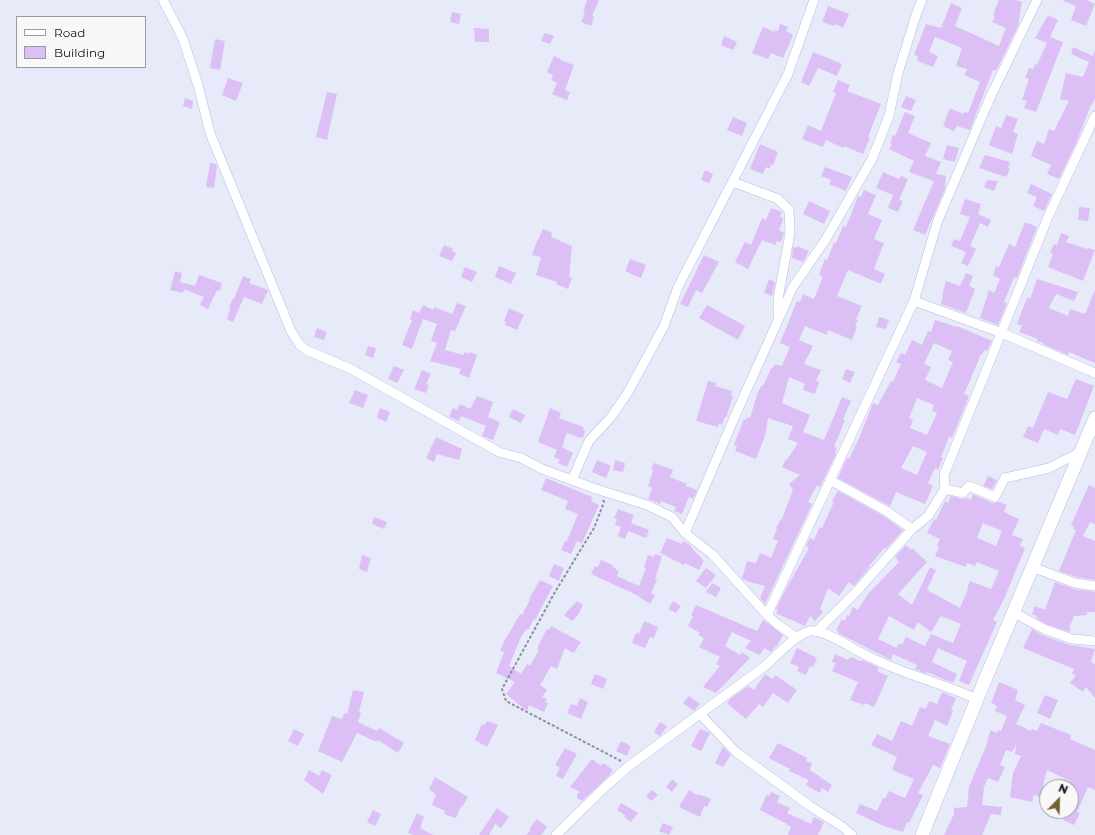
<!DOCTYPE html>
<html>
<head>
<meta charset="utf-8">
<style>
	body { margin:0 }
	#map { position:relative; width:1095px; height:835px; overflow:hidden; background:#e7eaf9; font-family:Montserrat,sans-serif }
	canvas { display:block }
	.legend { position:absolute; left:16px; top:16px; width:130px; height:52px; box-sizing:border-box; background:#f8f8f8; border:1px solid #9b9ca0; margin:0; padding:5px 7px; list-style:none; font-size:12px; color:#0f111d }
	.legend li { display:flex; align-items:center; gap:8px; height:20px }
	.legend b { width:20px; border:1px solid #9b9ca0 }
	.north { position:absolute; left:1039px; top:779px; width:40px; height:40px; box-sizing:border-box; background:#f8f8f8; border:1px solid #9b9ca0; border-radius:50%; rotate:23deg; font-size:11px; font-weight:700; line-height:16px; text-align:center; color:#0f111d }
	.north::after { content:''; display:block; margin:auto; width:14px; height:18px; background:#776030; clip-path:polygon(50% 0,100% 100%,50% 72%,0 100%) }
</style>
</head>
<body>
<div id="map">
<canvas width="1095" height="835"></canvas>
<ul class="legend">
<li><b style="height:5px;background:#fff"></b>Road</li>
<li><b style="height:11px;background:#dcbff5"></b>Building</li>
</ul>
<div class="north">N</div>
</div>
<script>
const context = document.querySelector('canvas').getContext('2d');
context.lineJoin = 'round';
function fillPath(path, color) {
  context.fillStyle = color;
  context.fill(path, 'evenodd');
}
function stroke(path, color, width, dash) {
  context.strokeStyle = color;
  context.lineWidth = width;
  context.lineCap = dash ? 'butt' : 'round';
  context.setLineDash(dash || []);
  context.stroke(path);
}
fillPath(new Path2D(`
	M587,0h12l-7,16 2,1 -3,9 -10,-4 4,-9 -2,-1z
	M999,0h17l6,2 -4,24 -22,45 -3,-1 -23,60 -13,-4 -3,5 -11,-5 7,-18 13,6 1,-2 4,1 12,-31 -16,-7 3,-6 -11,-3 6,-18 -27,-11 -6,15 9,4 -5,11 -16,-6 1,-5 -4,-1 12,-31 15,4 10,-25 11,5 -7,18 44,20 7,-18 -14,-6 3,-6 -2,-1z
	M1062,0h24l9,4 -9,22 -15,-6 5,-14z
	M828,6l21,8 -6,14 -8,-4 -1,2 -12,-4z
	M452,12l9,2 -2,10 -9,-2z
	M1048,15l10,5 -8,17 13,5 -27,70 -12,-4 3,-7 -5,-1 7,-21 -4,-1 4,-10 4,1 2,-5 2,1 10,-22 -12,-5z
	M780,24l8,3 -2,4 7,4 -10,23 -12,-5 -3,6 -16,-6 11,-26 12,5v-2l3,1z
	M474,28l15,1v13h-14z
	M545,33l9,3 -4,8 -9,-3z
	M724,36l13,6 -4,8 -12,-5z
	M215,39l10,2 -5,29 -10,-2z
	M1073,47l20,9 2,-6v49l-5,8 -13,34 -18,38 -12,-5 4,-9 -20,-9 6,-15 7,3 5,-15 5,2 15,-30 -9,-2 6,-26 17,4 6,-15 -18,-8z
	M813,52l29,12 -5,12 -19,-8 -9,18 -8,-4z
	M554,56l7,3 -1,1 14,5 -9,25 5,2 -3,8 -15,-6 5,-11 -6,-3 2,-5 -6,-3z
	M228,78l15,5 -7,18 -14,-6z
	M838,80l12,5 -3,6 34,13 -13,33 2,1 -7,16 -19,-8 -1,2 -17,-8 -3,7 -21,-8 6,-14 13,6 15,-38 -3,-1z
	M327,92l10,2 -10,46 -11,-3z
	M906,96l10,4 -5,11 -10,-4z
	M185,98l8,3 -1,8 -9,-3z
	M905,112l10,4 -7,17 23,10 -6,13 16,6 -5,12 10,2 -1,13 -20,46 -12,-5 21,-49 -25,-9 5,-11 -25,-12 3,-5 -2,-1 3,-8 2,1z
	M1006,115l12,4 -5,13 5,2 -6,20 -23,-9 7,-19 5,2z
	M733,117l14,6 -5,13 -15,-6z
	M760,144l18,8 -5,13 -2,-1 -1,5 -4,-2 -3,7 -13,-5z
	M947,145l12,3 -4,14 -12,-3z
	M985,155l25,7 -2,6 2,1 -4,8 -27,-9z
	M210,163l6,1 1,2 -3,22 -8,-1z
	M825,167l27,10 -6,14 -17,-7 2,-4 -10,-4z
	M705,170l8,4 -4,9 -8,-3z
	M883,172l16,7 2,-3 7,3 -9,21 4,1 -5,11 -10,-4 5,-13 -17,-7z
	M987,180l11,1 -4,10 -10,-4z
	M1031,184l21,10 -8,17 -11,-5 4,-9 -10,-4z
	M864,190l12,5 -8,19 14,6 -8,19 10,4 -10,26 11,5 -4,9h-2l-31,-13 -11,26 25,10 -6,13 2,1 -3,6 2,1 -5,13 -24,-10 -1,5 -22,-9 -6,14 14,6 -9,18 17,6 -5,11 3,1 -4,12 -12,-4 2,-6 -16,-7 -7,26 28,12 -7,17 21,8 18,-43 9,4 -8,18 2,1 -11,27 3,1 -2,5 1,1 -16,33 -3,-2 -9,17 4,2 -47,100 -5,-6 5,-12 -19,-5v-1l-4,-1 5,-18 9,2 4,-10 11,5 7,-17 -5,-2 4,-10 -1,-1 5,-9h1l11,-29 -4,-6 11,-9 -18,-8 4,-8 1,1 11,-17 -10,-4 5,-13 -25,-8 -3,18 -9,23 -21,-8 2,-5 -3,-1 10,-26 2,1 1,-3 3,1 8,-26 3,-6h2l9,-19 1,1 2,-4 7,2 8,-19 -10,-4 17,-42 3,1 3,-8 11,5 9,-22 -4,-2 6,-16 2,1 7,-17h2l7,-17 3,1 12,-31 3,1z
	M965,199l16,5 -3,10 13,6 -3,7 -8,-4 -10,23 6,3 -8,17 -7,-3 5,-11 -15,-6 3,-7 6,2 10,-24 -10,-3z
	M809,201l21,10 -6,13 -21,-10z
	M1079,207l11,1 -2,13 -10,-1z
	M771,208l11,4 -2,5 3,1v2l-4,10 5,3 -3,9 -4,-1 -2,4 -13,-5 -14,29 -13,-7 10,-20 6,3 11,-27 4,2z
	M1025,222l12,5 -20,51 -3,-1 -10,25 3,1 -9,22 -18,-7 9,-28 5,3 6,-14 -7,-4 3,-9 3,1 10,-23 6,3z
	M543,229l9,4 -1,4 21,9 -3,31 3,1 -4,11 -12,-5 1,-2 -21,-7 5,-18 -9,-2 3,-9z
	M1061,233l8,3 -3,6 21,7 1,-1 7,2 -12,31 -35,-14 5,-13 -3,-1 4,-9 3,1z
	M444,245l9,4 -1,2 4,2 -4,8 -13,-5z
	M797,246l12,5 -6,11 -11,-4 1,-11 3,1z
	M704,255l15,7 -17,31 -6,-3 -8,17 -8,-3z
	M630,259l16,6 -5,13 -16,-7z
	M499,266l17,7 -5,11 -16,-7z
	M465,267l12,5 -5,10 -11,-5z
	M175,271l7,2 -2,9 15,4 4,-11 23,8 -2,8 -3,-1 -9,19 -8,-4 4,-8 -20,-8 -1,4 -13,-3z
	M966,273l7,3 -4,10 6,3 -9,24 -25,-9 2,-8 -1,-1 4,-14 14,5z
	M243,276l8,3 -2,4 19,7 -6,14 -18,-7 -11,25 -6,-3 3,-10 -1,-1 4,-10 1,1z
	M769,279l6,3 -3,14 -8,-3z
	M1037,279l41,13 -4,9 -18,-7 -7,14 19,8 2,-7 15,5 10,-24v73l-26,-11 -1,3 -25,-11 1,-1 -7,-2 1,-2 -19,-7 3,-6 -5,-2 7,-19 4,-8 2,2z
	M457,303l9,3 -11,25 -4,-1 -6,20 19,5 1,-3 4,2 1,-2 7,3 -8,23 -10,-4 2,-5 -31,-8 7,-18 -6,-2 6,-17 -14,-5 -11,30 -10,-4 10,-25 -2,-1 3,-9 6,3 4,-8 10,5 1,-3 18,7z
	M707,305l38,21 -7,14 -39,-22z
	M509,308l15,7 -7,15 -12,-5 1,-3 -2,-1z
	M879,317l10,3 -3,9 -10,-2z
	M935,320l22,7v-1l35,15 -5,10 -3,-1 -2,5 -1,-1 -10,24 -7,16 5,2 -17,42 -3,-1 -8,20 2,1 -5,12 -3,-2 -7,15 5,3 -8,18 -29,-12 -6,14 -52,-28 9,-20 2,1 10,-21 14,-35 5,2 13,-24 2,1 8,-18 -5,-2 5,-9 4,2 7,-15 10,5 6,-14 3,1zM934,343l18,8 -4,9 5,2 -11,26 -17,-8 6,-13 -7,-3zM917,398l17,7 -2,6 5,2 -10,22 -17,-7 3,-8 -4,-2zM913,446l14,6 -10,23 -16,-7z
	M317,328l10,4 -3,8 -10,-3z
	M368,346l8,2 -3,10 -8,-3z
	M394,366l10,4 -7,13 -9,-4z
	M846,369l9,3 -5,11 -8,-4z
	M422,370l9,4 -5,10 3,1 -3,8 -12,-4z
	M1076,379l18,7 -19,49 -15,-6 -2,6 -14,-6 -6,14 -15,-6 5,-11 5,2 15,-36 19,7z
	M708,381l8,2 -1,3 17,5 -1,4 2,1 -7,22 -1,-1 -3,8 -3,-2 -1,4 -22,-6z
	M355,390l13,5 -5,13 -14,-5z
	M477,396l16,6 -5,15 12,5 -7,18 -11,-4 4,-10 -25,-10 -2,5 -10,-4 4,-9 4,2 3,-6 10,5z
	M380,408l10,4 -4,10 -9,-4z
	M550,408l11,5 -2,5 25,9 -1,3 2,1 -2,7 -2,-1 -1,1 -13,-5 -5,14 11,6 -6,14 -9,-4 2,-3 -6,-3 3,-7 -19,-8z
	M513,409l12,6 -4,8 -12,-6z
	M436,437l26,12 -3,11 -22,-6 -3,8 -8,-4z
	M597,460l14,6 -5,12 -14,-6z
	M615,460l10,3 -2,9 -10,-2z
	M654,463l19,7 -3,7 17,7 -1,2 11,4 -4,9 -4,-2 -7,17 -8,-3 2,-4 -15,-6 -1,3 -12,-5 4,-11 -4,-2 5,-15 -2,-2z
	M988,476l9,4 -5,9 -9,-3z
	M546,478l46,19 -1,4 8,4 -17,38 -5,-2 -6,13 -10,-4 4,-9h2l11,-27 -13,-5 3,-8 -27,-11z
	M1089,485l6,3v36l-5,-2 -7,14 12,5v39l-18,-3 -18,-6 17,-41 -3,-1 1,-2 -3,-2z
	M838,491l47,26 18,13 -17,19 -1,-2 -16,19 1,1 -16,19 -5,-4 -10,14 -11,-8 -8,21 3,3 -8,9 -5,-5 -5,10 -15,-7v1l-14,-7 2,-3 -2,-1 10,-20 23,-41 -3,-2 4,-8 4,2 6,-13 2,1 12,-26 -2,-1z
	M973,494l20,9 6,-1 8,3 -3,7 15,7 -7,16 11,4 -3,7 5,2 -21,51 -11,21 4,2 -28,63 -10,-4 8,-20 -29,-13 -6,14 25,12 -4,9 -26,-11v2l-12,-5 2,-4 -24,-11 -2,6 -2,-1 -51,-26 1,-1 -3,-2 6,-11 3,2 2,-6 2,1 4,-9 5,3 10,-16 31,-32 -4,-5 11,-12 5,5 1,-2 15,14 -29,32 14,11 18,-38 6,3 -9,20 33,18 8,-19h-1l3,-8 21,8 8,-18 -22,-9 -2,4 -8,-3 -1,4 -31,-11 4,-9 -2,-1 3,-7 -13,-6 7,-14 2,1 9,-19 3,2 3,-7 11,3 4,-1 5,2zM983,523l19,8 -6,15 -19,-8zM889,616l25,14 4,-8 13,10 10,-16 20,8 -8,19 -22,-9 -6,12 -19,-9 -4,8 -3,-2 -2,5 -19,-9z
	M618,509l16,6 -3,8 18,7 -3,8 -18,-7 -3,8 -7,-3 3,-9 -6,-2 2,-6 -3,-1z
	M374,517l13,5 -3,7 -12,-5z
	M667,538l15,6 1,-3 8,5v1l13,14 -5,9 -14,-7 -1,2 -24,-12z
	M655,554l7,2 -7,23 2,1 -6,13 4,2 -5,9 -11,-7v-1l-48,-22 4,-8 3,1 3,-7 12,5 -1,2 4,1 -1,2 4,1 -2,5 22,10 7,-18 -2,-1 4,-12 6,2z
	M362,555l9,3 -4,14 -8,-3z
	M554,564l10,4 -5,13 -10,-5z
	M706,568l10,7 -10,13 -10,-7z
	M540,580l13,6 -18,34 -1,-1 -6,11 -2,-1 -5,8 -12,29 12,8 6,-10 3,2 9,-16 -2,-1 6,-13 4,-7 2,1 2,-4 30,16 -7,11 -9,-5 -8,21 -6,-3 -11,19 7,5 -5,7 5,2 -2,3 3,1 -4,9 -15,-7 -2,6 -21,-17 9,-12 -19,-9 8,-21 -4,-1 6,-14h1l13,-23 2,1 8,-15 -1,-1z
	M1055,582l19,7 21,3v20h-8v3l-13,1 -5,12 2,1 -1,3 -24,-8 -10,-6 1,-2 -5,-2 3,-8 10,4z
	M712,583l9,5 -5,9 -10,-5z
	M577,601l6,4 -5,10 -6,6 -8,-6z
	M673,601l8,5 -5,7 -8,-4z
	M696,605l61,26 6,-11 20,15 -6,11h-1l-5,6 -7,-4 -4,7 -15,-7 6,-7 -19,-9 -7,14 15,9 2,-3 8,6 -34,35 -13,-6 17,-21 -4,-2 4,-7 -21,-10 5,-9 -6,-3 2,-2 -12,-7 5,-10 -2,-1z
	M644,621l14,6 -4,11 -4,-1 -5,11 -13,-5 4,-10 3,1z
	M1032,629l10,6 28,10 25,4 -4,13 4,2v34l-9,-11 -3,5 -13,-9 6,-8 -4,-1 2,-5 -51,-21z
	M797,648l20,10 -4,9 -3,-1 -4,9 -9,-4 2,-4 -9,-4z
	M835,654l13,6 2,-3 11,4 1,-1 17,8 -2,3 11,5 -14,31 -9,-4 -1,2 -14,-5 8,-18 -26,-11 4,-8 -4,-1z
	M595,674l12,5 -4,10 -12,-5z
	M765,674l8,5 2,-4 22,15 -9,13 -15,-10 -10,14 -4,-3 -13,15 -19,-16 3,-4 18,-13 6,4z
	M999,682l19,8 -3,10 10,5 -9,19 15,7 1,-2 5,2 4,-8 30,12 -1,4 25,11v40l-7,-3 -11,25 3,1 -6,12 -11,-5 4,-9h4v-24h-3l2,-6 -23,-11 -7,27 -6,-2 -2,7 -22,-5 3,-24 8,-17 -6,-2 1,-10 -4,8 -6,-2 -6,15 5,2 -7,15 -10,-4 -4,9 -2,18 20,2 -1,8 -10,-1 -9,21h-38l10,-21v-6l13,-1 2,-20 19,-46 -1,-1 4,-10 6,3 1,-3 3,1 6,-15 -12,-5 2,-5 -6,-3z
	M353,690l11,2 -5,20 2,1 -3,9 19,9 2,-3 25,15 -6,10 -20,-13 -1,2 -20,-9 -15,29 -24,-11 14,-35 10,3 2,-6 3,1z
	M942,692l14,6 -5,12 2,1 -6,15 -12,-6 -7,16 22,8 -10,24 -7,-3 -15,28 5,2 -14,28 -2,-1 -4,10 -19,-6 -28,-13 4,-9 17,7 6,-13 2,1 4,-8 16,7 9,-19 -22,-9 5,-13 -26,-12 6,-11 15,7 9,-20 11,5 8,-19 6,2 3,-8 8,3z
	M1045,695l13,5 -8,19 -13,-6z
	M689,696l11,8 -6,7 -11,-8z
	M580,698l8,4 -7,17 -14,-6 4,-9 6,2z
	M487,721l11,4 -11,22 -12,-7 7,-16 3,1z
	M660,722l7,4 -7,10 -6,-4z
	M294,729l10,5 -6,12 -10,-5z
	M700,729l10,4 -9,18 -10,-5z
	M621,741l10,5 -4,10 -11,-5z
	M778,743l29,15 -1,3 6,2 -2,7 22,15 -4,7 -6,-4 -2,5 -14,-8 3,-5 -20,-9 1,-2 -21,-11z
	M723,747l8,8 -8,12 -8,-4z
	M565,748l12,6 -14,25 -7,-3 4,-8 -5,-3z
	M592,759l9,7 2,-3 10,7 -5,7 -26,24 -5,-3v-4l3,-2 -10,-5z
	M309,770l10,6 3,-6 10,5 -9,19 -19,-14z
	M435,777l33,20 -6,10 -1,-1 -5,12 -12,-4 1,-3 -13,-6 4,-11 -7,-5z
	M672,779l6,5 -6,8 -6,-5z
	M652,790l6,5 -7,6 -5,-5z
	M689,790l8,5 1,-1 13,5 -4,8 -3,-1 -4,11 -21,-10z
	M771,792l9,4 -3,6 13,6 -3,5 24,11 3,-7 10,5 -6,13h-30l3,-8 -4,-2v-1l-27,-14 6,-15 3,1z
	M621,803l17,10 -7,9 -7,-5 1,-2 -8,-5z
	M497,808l12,9 -8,11 -6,-4 -6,11h-10z
	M373,810l8,4 -6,12 -8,-4z
	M417,813l7,4 -4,11 13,7h-20l-5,-2z
	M537,819l10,8 -6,8h-15l5,-5 -2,-1z
	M663,823l10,4 -4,8 -10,-4z`), '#dcbff5');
const minor = new Path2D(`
	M163,0l20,39 15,46 12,48 81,198 9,14 6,5 45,19 148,83 22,6 21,11 54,20 51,16 25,12 13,16 28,22 54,60 10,9 20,14
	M733,182l45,17 11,11 1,23 -12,66v17
	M914,301l88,32 93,40
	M572,480l17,-39 22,-24 16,-23 37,-68 14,-39 110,-213 26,-74
	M830,480l58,32 24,17 16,-13 17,-27 -1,-14 104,-258 47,-101
	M945,489l18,4 6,-7 26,11 10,-19 44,-10 32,-16
	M685,533l50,-117 58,-129 33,-48 46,-80 17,-43 9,-43 19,-61 5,-12
	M1032,567l43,16 20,3
	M1013,612l31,17 28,10 23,2
	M767,615l147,-314 24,-81 51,-120 48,-100
	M816,632l41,-41 55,-62
	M700,714l36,38 74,54 33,21 9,8
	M556,835l49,-48 24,-21 136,-100c10,-9 32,-33 45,-35 12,-2 37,14 48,20 38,21 80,31 119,48`);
const secondary = new Path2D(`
	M922,835l55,-136 118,-281`);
stroke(minor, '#b6bddf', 10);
stroke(secondary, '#b6bddf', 14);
stroke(new Path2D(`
	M603,500l1,2 -10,26 -39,64 -53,97 4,12 115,60`), '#8d8f9d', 2, [3, 2]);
stroke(minor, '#fff', 9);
stroke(secondary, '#fff', 13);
</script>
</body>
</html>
